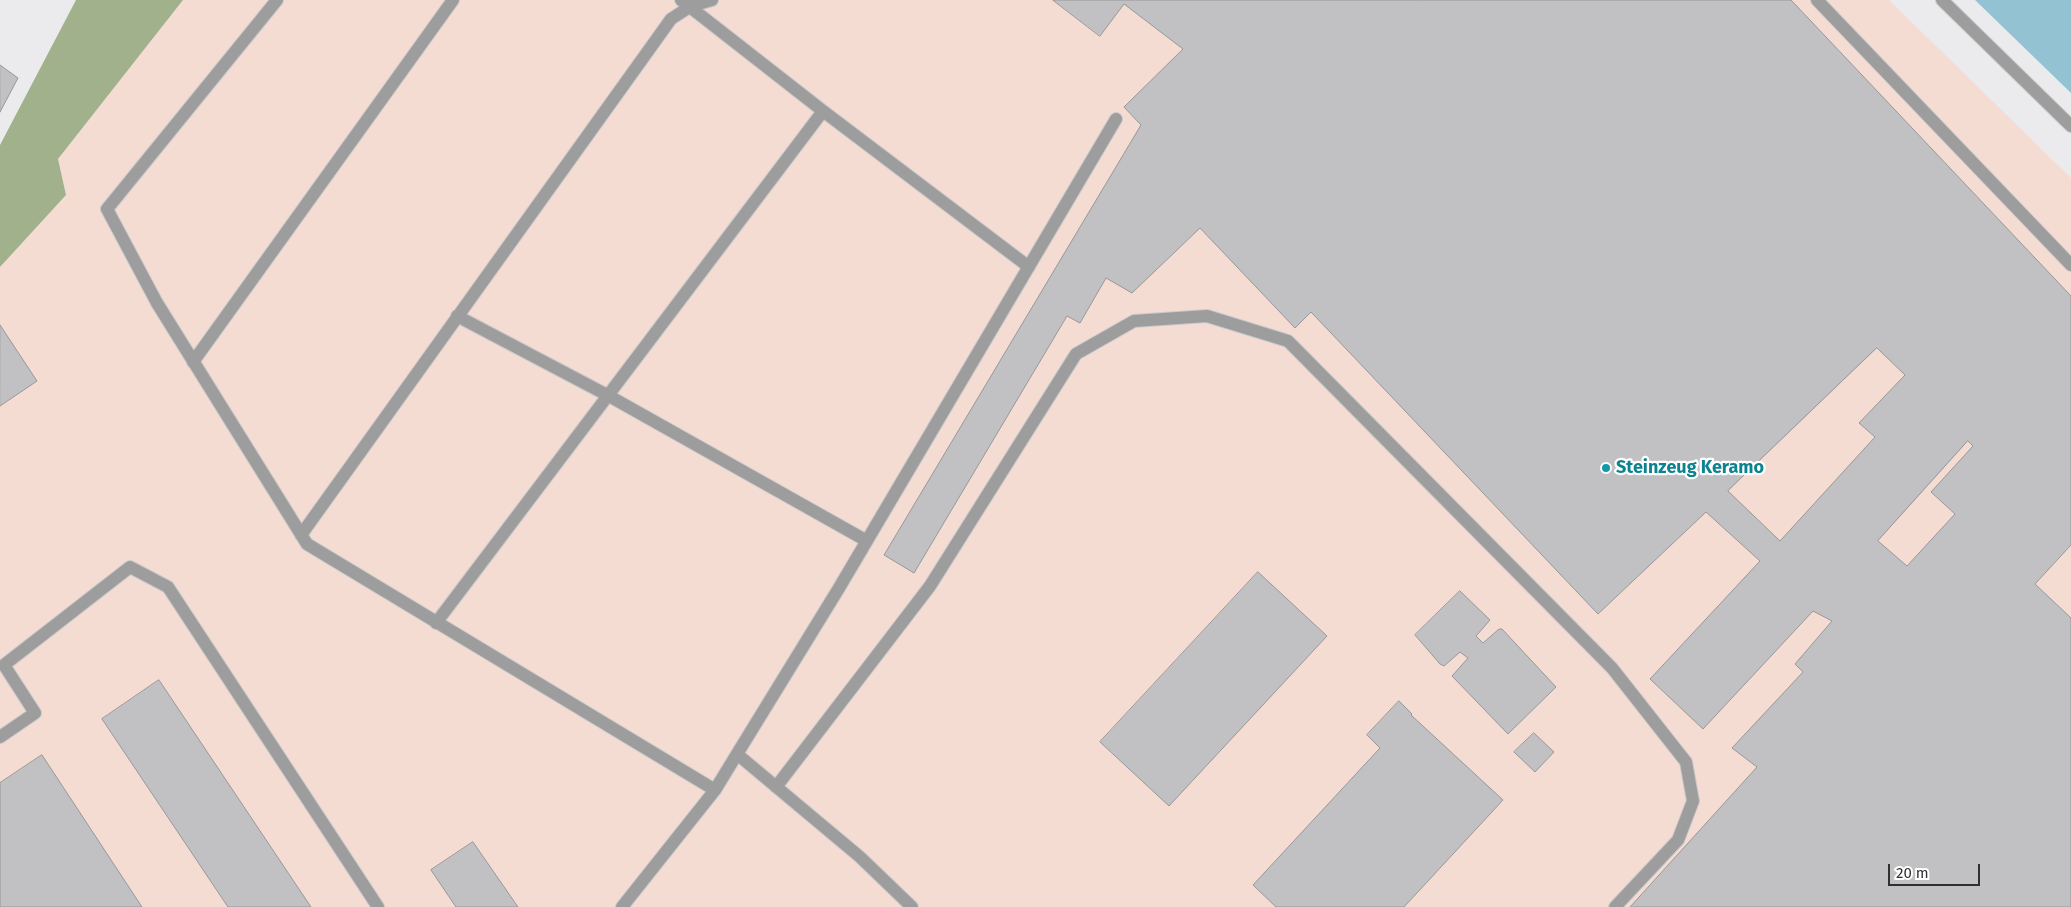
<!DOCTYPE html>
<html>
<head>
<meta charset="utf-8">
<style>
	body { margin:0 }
	#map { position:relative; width:2071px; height:907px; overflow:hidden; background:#ebebed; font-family:"Fira Sans",sans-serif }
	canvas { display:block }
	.scale { position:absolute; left:1888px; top:864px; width:92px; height:22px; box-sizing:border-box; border:2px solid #303031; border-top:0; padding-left:6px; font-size:15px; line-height:18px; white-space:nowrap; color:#303031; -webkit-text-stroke:4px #fff; paint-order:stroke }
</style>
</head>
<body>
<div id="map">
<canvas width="2071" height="907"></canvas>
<div class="scale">20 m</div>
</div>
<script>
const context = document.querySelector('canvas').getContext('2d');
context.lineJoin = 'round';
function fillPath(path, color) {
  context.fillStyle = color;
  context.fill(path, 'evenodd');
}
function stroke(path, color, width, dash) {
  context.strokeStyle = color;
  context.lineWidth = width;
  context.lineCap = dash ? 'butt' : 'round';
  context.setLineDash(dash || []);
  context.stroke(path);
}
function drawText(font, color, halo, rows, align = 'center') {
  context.font = font + ' "Fira Sans",sans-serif';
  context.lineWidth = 4.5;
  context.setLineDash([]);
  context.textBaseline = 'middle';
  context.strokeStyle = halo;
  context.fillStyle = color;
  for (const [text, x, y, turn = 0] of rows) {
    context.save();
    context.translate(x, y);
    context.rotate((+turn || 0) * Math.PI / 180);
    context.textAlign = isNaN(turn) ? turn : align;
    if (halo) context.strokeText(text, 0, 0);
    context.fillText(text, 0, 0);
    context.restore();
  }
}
fillPath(new Path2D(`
	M183,0h1706l182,178v729h-2071v-640l66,-72 -8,-36z`), '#f4dcd3');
fillPath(new Path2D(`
	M76,0h107l-125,159 8,36 -66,72v-122z`), '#a1b18c');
fillPath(new Path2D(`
	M1976,0h95v93l-96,-93z`), '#93c3d2');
const building = new Path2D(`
	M1053,0h738l280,296v249l-36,39 36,34v289h-441l127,-140 -25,-19 71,-76 -8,-8 37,-43 -19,-10 -110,118 -53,-50 110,-118 -54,-49 -108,102 -287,-302 -16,16 -95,-100 -68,65 -26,-15 -26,45 -13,-7 -153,257 -30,-18 257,-430 -17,-18 59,-58 -59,-45 -24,32zM1877,348l28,27 -46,48 16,14 -95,104 -52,-50zM1968,441l5,5 -42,46 24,22 -48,52 -29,-25z
	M0,65l18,13 -18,34z
	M0,325l37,56 -37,25z
	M1258,572l69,64 -158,170 -69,-64z
	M1460,591l30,29 -14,16 7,7 16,-14h3l54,58 -48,47 -56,-58 16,-18 -8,-6 -16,14 -4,-2 -25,-29z
	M159,680l152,227h-83l-126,-188z
	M1399,701l13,13 -1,1 92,85 -99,107h-128l-23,-22 127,-137 -13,-13z
	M1534,733l20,19 -19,20 -21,-20z
	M42,755l100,152h-142v-124z
	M473,842l45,65h-62l-25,-37z`);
fillPath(building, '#c1c1c3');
stroke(building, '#98989a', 1);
const service = new Path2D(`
	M277,0l-170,209 50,94 150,241 408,246
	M681,0l142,111 206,156
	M1817,0l254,265
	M457,316l152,80 258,145
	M193,362l260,-362
	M301,535l370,-516 20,-13 21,-6
	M436,623l387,-512
	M0,737l35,-24 -31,-48 126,-98 38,20 210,320
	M737,754l102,-166 277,-469
	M776,787l154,-201 146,-232 58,-33 73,-5 81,25 324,327 74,94 7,39 -15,39 -63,67
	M622,907l93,-117 22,-36 123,103 52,50`);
const minor = new Path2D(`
	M1942,0l129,126`);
stroke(service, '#c9c9cb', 14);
stroke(minor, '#c9c9cb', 14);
stroke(service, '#9d9d9e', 12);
stroke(minor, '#9d9d9e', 12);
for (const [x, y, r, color] of [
	[1606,468,5,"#0f9aa8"]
]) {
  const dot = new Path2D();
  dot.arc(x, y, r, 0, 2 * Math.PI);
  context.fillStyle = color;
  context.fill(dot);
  stroke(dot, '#fff', 2);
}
drawText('bold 18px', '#0d838f', '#fff', [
	["Steinzeug Keramo",1616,468]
], 'left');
</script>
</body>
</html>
